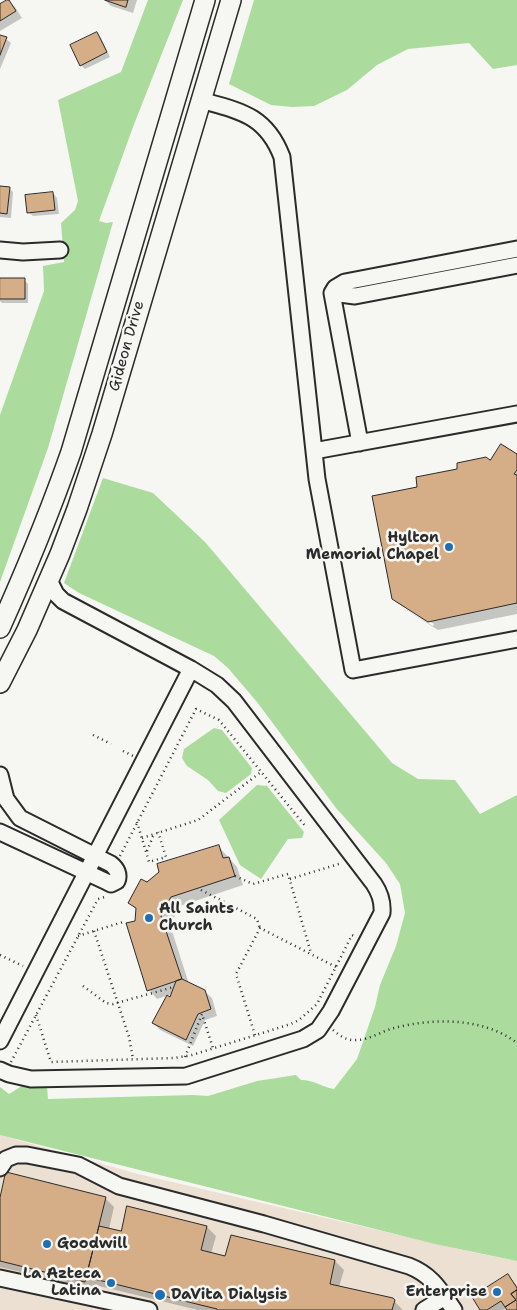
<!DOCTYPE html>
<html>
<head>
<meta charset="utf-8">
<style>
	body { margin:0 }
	canvas { display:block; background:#f6f6f2 }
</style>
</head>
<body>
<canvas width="517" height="1310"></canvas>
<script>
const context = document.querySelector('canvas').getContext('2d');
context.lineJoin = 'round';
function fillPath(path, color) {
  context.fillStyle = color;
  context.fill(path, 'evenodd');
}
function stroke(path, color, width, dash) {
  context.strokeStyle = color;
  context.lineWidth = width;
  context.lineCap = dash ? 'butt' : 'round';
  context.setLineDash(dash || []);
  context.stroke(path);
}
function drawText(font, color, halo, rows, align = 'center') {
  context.font = font + ' "Shantell Sans",sans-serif';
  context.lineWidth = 5;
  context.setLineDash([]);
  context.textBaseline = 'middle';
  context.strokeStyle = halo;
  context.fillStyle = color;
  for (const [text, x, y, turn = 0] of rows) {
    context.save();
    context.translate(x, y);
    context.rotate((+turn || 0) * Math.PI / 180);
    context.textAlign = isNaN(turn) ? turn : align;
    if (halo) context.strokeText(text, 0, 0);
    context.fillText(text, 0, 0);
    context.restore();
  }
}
fillPath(new Path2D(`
	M0,1135l138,39 334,78 45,9v49h-517z`), '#ece0d2');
fillPath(new Path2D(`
	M148,0h35l-50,127 -34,94 7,2 7,-1 -65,226 -48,134v-167l44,-124 -1,-25 21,-4 -3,-39 14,-13 3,-9 -20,-101 63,-28z
	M254,0h263v65l-24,4 -24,-26 -61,6 -31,16 -30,25 -33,16 -22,1 -21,-2 -42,-21z
	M103,478l50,15 52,49 187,221 26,16 37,1 25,34 37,-19v466l-82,-17 -435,-109v-48l9,7 16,-10 22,3 1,12 145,-4 15,1 49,-15 39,-6 5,5c14,0 20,7 33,9l23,-30 18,-52 5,-22 16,-39 9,-33 -5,-29 -14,-21 -50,-55 -79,-106 -29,-34 -14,-12 -135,-63 -15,-10z
	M214,728l8,2 30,38 -1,6 -25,19 -8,-2 -10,-11 -21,-14 -5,-8 2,-9z
	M257,785l10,1 37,46 -2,6 -14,1 -27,40 -21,-14 -21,-45z`), '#acdc9d');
fillPath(new Path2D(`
	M8,0l7,7 7,11 -22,13v-26z
	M105,0h32l-4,13 -22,-7z
	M97,33l4,5 9,19 -25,12 -4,-4z
	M0,36l6,3 5,4 -11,26z
	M0,187l9,1 4,4 -2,26 -11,-1z
	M53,193l4,5 2,16 -26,2 -5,-4z
	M0,280h24l4,4v19h-26l-2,-2z
	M517,455v159l-79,16 -38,-24 33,20 1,-2 -35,-22v3l-6,-7 26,-110 72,-27z
	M219,847l18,20 6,18 -63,21 -10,19 19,59 15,7 8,7 5,18 -12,4 -12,26 -33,-16 -7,-7 19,-29 -15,5 -8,-9 -13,-68 1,-12 -7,-8 17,-19z
	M105,1198l9,9 -5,22 13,4 85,-6 9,9 -5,18 15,4 109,3 9,9 -5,17 55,14 9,9h-205l-103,-25 -1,5 -94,-23v-64z
	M507,1275l10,11v24h-8l-2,-2 -4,2h-21z`), '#0003');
const building = new Path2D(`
	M7,0h2l7,11 -16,10v-17z
	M105,0h23l-2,7z
	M97,32l10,20 -27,14 -10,-21z
	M0,35l7,2 -7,18z
	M0,186l10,1 -3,27 -7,-1z
	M53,192l2,18 -28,3 -2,-18z
	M0,278h25v21h-25z
	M501,444l16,10v16l-3,4 3,1v128l-89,19 -36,-23 -20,-103 45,-9 -1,-10 41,-8v-6l29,-6 4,3z
	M219,845l4,13 6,-1 6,19 -64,21 -10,19 21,63 -35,12 -21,-68 9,-2 1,-13 -8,-5 13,-24 6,3 12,-10 -2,-8z
	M182,979l23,11 6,19 -13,5 -12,26 -34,-17 15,-28 3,2 6,-16z
	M6,1172l100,25 -21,85 -85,-21v-63z
	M127,1206l80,20 -6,24 24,6 6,-21 104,25 -5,24 63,14 2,2 -3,10h-175v-1l-131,-32 13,-51 22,5z
	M508,1274l9,14v2l-6,4 5,6 -11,7 -4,-6 -14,9h-7l-8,-13z
	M517,1290v20h-10l-2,-3 11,-7 -5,-6z`);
fillPath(building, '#d5ad86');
stroke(building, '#2b2b2b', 1);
const minor = new Path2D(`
	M200,100c40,11 66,15 82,57l35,322 36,191 164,-31
	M0,250l23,2 37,-2
	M332,293l23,3 162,-31
	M360,443l-28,-150 3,-5 10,-6 172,-33
	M314,451l203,-37
	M0,775l6,24 14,19 91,46c5,4 9,10 6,17l-6,3 -4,-2 -107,-50
	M0,1041l191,-372
	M0,1070l9,4 22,5 155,-3 117,-37 15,-9 13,-19 51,-98c1,-12 -2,-20 -8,-29l-140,-183 -17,-16 -26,-16 -128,-68 -7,-7 -7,-14
	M0,1168l6,-9 10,-4h11l51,10 41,21 145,38 145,42c23,9 31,24 45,44
	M0,1278l149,32
	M424,1310l21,-13`);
const major = new Path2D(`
	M0,628c26,-58 50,-116 71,-176l134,-452
	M0,683l27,-53 33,-76 17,-45 25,-75 129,-434`);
stroke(minor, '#2b2b2b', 19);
stroke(major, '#2b2b2b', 22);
stroke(new Path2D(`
	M93,735l18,9
	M123,751l10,5
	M137,822l12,40 17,-5 -8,-25
	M142,838l56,-18 63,-48
	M147,851l7,-17
	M120,856l76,-147 23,11 87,107
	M235,876l18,8 35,-10 23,79
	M290,879l52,-16
	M201,890l56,29 3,9
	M94,931l35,106 4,22
	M78,936l45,-14
	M0,955l23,11
	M83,986l23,17 7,1 61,-17
	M36,1015l15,47 123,-4 18,-3 99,-31 8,-4 18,-16 35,-69 2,1
	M333,1030c7,6 14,11 24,10 12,0 25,-9 37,-12 39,-10 89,-11 123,15
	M255,1035l-19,-61 24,-46 76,39
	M185,1057l17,-43 11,34
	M11,1062l87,-163 7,-2`), '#2b2b2b', 2.5, [1, 4]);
stroke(minor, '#f6f6f2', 15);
stroke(major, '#f6f6f2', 19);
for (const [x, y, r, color] of [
	[449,547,5,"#1f6fb2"],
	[149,918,5,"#1f6fb2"],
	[47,1244,5,"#1f6fb2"],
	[111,1283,5,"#1f6fb2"],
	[497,1292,5,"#1f6fb2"],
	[160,1295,6,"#1f6fb2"]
]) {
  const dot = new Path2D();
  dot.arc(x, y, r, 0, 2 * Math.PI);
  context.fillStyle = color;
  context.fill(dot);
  stroke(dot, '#f6f6f2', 2);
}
drawText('15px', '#2b2b2b', '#f6f6f2', [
	["Gideon Drive",127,346,-74]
]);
drawText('bold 15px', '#2b2b2b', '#f6f6f2', [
	["Hylton",439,538],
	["Memorial Chapel",439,555],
	["All Saints",159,909,"left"],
	["Church",159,926,"left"],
	["Goodwill",57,1244,"left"],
	["La Azteca",101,1274],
	["Latina",101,1291],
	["Enterprise",487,1292],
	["DaVita Dialysis",171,1295,"left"]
], 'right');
</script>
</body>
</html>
